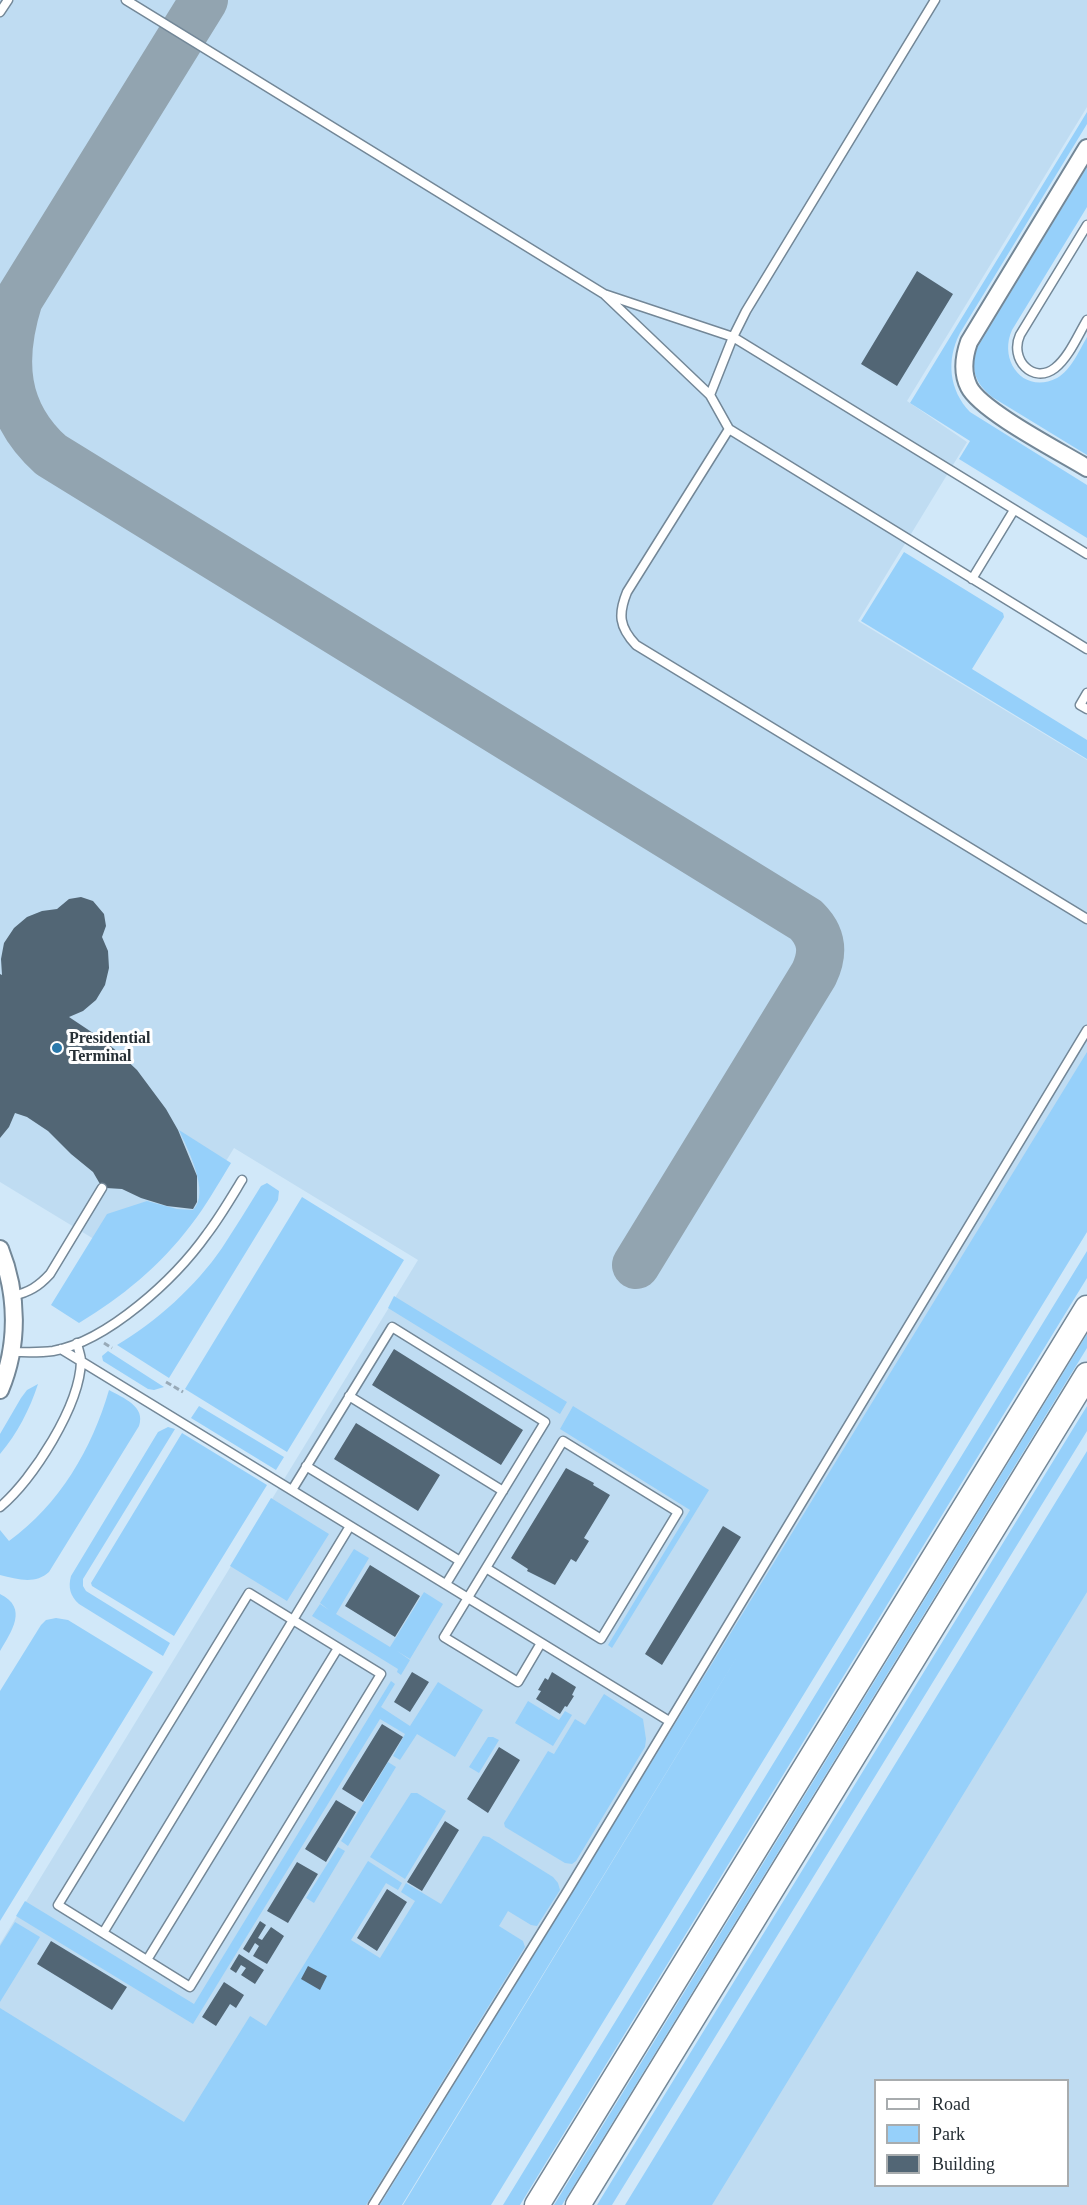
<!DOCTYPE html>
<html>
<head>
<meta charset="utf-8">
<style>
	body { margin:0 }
	#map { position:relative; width:1087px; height:2205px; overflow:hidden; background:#d1e8f9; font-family:"Times New Roman",serif }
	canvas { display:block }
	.legend { position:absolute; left:874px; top:2079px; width:195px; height:108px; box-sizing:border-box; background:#fff; border:2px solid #a8acae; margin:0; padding:8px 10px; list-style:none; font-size:18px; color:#262f35 }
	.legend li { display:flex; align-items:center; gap:12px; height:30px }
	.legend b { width:30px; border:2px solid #a8acae }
</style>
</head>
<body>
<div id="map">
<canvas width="1087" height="2205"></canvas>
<ul class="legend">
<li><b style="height:8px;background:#fff"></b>Road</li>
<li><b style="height:16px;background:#96d0fa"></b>Park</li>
<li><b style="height:16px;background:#526675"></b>Building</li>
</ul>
</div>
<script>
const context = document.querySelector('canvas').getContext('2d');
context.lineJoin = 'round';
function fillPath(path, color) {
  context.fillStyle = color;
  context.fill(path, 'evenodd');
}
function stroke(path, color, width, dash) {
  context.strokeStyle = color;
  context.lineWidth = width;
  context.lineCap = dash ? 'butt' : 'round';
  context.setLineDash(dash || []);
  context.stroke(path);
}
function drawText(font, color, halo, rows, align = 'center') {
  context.font = font + ' "Times New Roman",serif';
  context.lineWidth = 6;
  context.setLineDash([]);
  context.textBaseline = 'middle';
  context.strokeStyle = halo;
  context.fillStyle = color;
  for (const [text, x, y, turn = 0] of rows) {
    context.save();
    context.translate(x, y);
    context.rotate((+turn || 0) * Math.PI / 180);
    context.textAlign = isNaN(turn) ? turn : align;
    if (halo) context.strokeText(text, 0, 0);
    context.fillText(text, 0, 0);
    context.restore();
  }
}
fillPath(new Path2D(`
	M0,0h1087v107l-180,294 60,41 -109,179 229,139v321l-686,1124h-401v-261l418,-684 -184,-112 -39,64 -60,52 -135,-82z
	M1087,1583v622h-378zM876,2080h192v106h-192z`), '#bfdcf2');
fillPath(new Path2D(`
	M1087,112v12l-127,209c-14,27 -11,57 10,79l117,73v53l-128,-79 11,-18 -60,-38z
	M1087,167v40l-75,123c-14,31 12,65 45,48 14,-8 22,-27 30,-41v118l-95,-58c-17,-14 -22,-28 -15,-49z
	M904,552l99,61 1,4 -32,52 115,71v19l-226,-138z
	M1087,1052v180l-596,973h-88l340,-558 -341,558h-22z
	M179,1130l52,33c-13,21 -25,43 -40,62 -31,41 -69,72 -112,98l-28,-18 56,-91 40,-13 30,8 16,1c18,-17 -6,-62 -14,-80z
	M267,1183l12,8 -1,9 -109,178 -52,-33c39,-23 79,-59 105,-97 13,-20 26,-41 39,-62z
	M302,1197l102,63 -117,192 -102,-63z
	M1087,1251v27l-567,927h-17z
	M394,1296l173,106 -7,12 -172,-106z
	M1087,1334v14l-525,857h-8z
	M108,1351l56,36 -10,3 -6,-1 -45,-28 -1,-5z
	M38,1384c-8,25 -21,50 -38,70v-20l21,-36 6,-8z
	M109,1390c14,8 37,16 30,36l-90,146c-14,13 -32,7 -49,3v-45l9,11c50,-36 83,-92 100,-151z
	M199,1406l85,51 -8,13 -85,-52z
	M573,1406l136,84 -97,158 -4,-3 82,-135 -130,-81z
	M1087,1406v25l-475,774h-15z
	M168,1427l7,2 -92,150v7l3,5 84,52 -7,13 -84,-52c-9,-8 -11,-17 -8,-28l87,-144z
	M182,1433l85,52 -93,151 -82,-50 -1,-3z
	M1087,1451v141l-375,613h-87z
	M271,1498l58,36 -42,67 -57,-35z
	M354,1549l15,9 -33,56 54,33 34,-55 19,12 -33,55 -13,-8 13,9 -9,15 -4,-3 1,-3 -86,-53 8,-12 9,6 -9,-7z
	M0,1594c29,14 11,38 0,57z
	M56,1618l12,2 85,52 -153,249v-230l41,-66 5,-5z
	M391,1681l4,3 -14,23 29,19 28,-44 45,28 -28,47 -38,-23 -17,26 -7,-4 12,-22 -25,-15 -187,305 -177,-108 9,-15 169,103z
	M604,1694l39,25 3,20 -1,8 -69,114 -4,3 -7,-1 -60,-36 -1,-4 44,-72 6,3 21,-35 10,6z
	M528,1701l31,19 6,-9 7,4 -19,31 -38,-23z
	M488,1737h5l6,3 -20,33 -10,-6z
	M388,1762l8,5 -48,79 -7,-5z
	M411,1793h6l29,18 -41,68 -35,-22z
	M483,1836l6,1 64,40 5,6 2,7 -23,36 -6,-1 -23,-14 -9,15 24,15 2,6 -159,258h-366v-197l184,114 66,-106 16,10 102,-165 34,22 -4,7 -12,-7 -35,57 29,18 35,-57 -14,-9 5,-9 35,21z
	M338,1847l7,4 -31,52 -8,-5z
	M15,1922l25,15 -40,65v-56z`), '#96d0fa');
stroke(new Path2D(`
	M204,0l-185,299c-19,60 -16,113 32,156l755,465c16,16 18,33 8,54l-178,291`), '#92a4b0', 48);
fillPath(new Path2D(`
	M917,271l36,23 -56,92 -36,-22z
	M81,897l12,4 11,13 2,12 -4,11 6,14 1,17 -4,17 -9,15 -13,11 -14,6 36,24 16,14 16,15 29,39 12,21 19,46v26l-4,7 -26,-3 -26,-8 -19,-9 -16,-1 -6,-4 -7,-12 -22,-18 -23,-23 -21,-14 -12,-4 -6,14 -9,11v-164l2,1 -1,-16 3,-16 10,-15 13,-11 15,-6 15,-2 12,-10z
	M394,1349l129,81 -22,35 -129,-80z
	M356,1423l84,52 -22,36 -84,-52z
	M566,1468l28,15 -1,2 17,10 -26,43 5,3 -13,21 -5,-3 -16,26 -28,-14 1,-2 -17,-11z
	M723,1526l18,11 -79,128 -17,-11z
	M370,1565l50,31 -25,41 -50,-31z
	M412,1672l17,10 -19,30 -16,-10z
	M552,1672l24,15 -4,8 2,1 -7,11 -2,-1 -5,8 -24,-15 5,-8 -3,-1 7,-12 3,2z
	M382,1724l21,13 -40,65 -21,-13z
	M499,1747l21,13 -32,53 -21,-14z
	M336,1800l20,12 -30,50 -21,-13z
	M445,1821l14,9 -37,61 -15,-9z
	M297,1862l21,12 -30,49 -21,-12z
	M387,1889l20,13 -30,49 -20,-13z
	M260,1921l6,4 -8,13 4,2 9,-13 13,9 -17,28 -14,-8 6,-10 -4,-3 -6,10 -6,-4z
	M51,1941l76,46 -15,23 -75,-46z
	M239,1954l25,16 -9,14 -14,-9 5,-7 -5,-3 -5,8 -6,-4z
	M308,1966l19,10 -7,14 -19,-11z
	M224,1982l20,13 -8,13 -6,-4 -14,22 -14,-9z`), '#526675');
const lane = new Path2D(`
	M126,0l478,294
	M0,12l8,-12
	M1087,225l-67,110c-11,24 13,50 35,33 14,-11 23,-33 32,-48
	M710,395l23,-58 13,-26 189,-311
	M729,429l-102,163c-9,22 -8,35 9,53l451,274
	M1087,554l-354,-217 -129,-43 106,101 19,34 358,220
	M972,579l42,-69
	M1087,693l-7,12 7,4
	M13,1296c16,-4 25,-9 37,-22l52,-86
	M61,1349l608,372
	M11,1352c14,0 28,1 42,-1 55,-10 122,-72 154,-117 13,-17 24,-36 35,-54
	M349,1396l154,95
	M563,1441l115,71 -77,127 -115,-71z
	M306,1466l154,95
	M292,1490l100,-163 153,95 -99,162
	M0,1507c33,-28 80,-101 81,-146 0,-5 -3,-12 -4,-18
	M486,1568l-42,69 74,45 23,-39
	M249,1593l132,81 -191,313 -132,-82z
	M103,1933l247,-407
	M147,1960l191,-312
	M373,2205l195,-315 519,-860`);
const street = new Path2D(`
	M1087,148l-118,194c-5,14 -7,31 0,45 12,24 92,65 118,81
	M0,1249c18,45 19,96 0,141`);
const secondary = new Path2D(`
	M537,2205l550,-897
	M578,2205l509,-830`);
stroke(lane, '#738797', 11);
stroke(street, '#738797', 20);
stroke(secondary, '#738797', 27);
stroke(new Path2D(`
	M104,1343l8,5
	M166,1382l17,10`), '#98aab8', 3, [6, 3]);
stroke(lane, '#fff', 8);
stroke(street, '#fff', 16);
stroke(secondary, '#fff', 24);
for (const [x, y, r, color] of [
	[57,1048,6,"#2a79ab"]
]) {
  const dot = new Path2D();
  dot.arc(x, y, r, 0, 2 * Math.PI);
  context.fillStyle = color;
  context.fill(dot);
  stroke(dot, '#fff', 2);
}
drawText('bold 16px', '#262f35', '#fff', [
	["Presidential",69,1039],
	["Terminal",69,1057]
], 'left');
</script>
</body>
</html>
